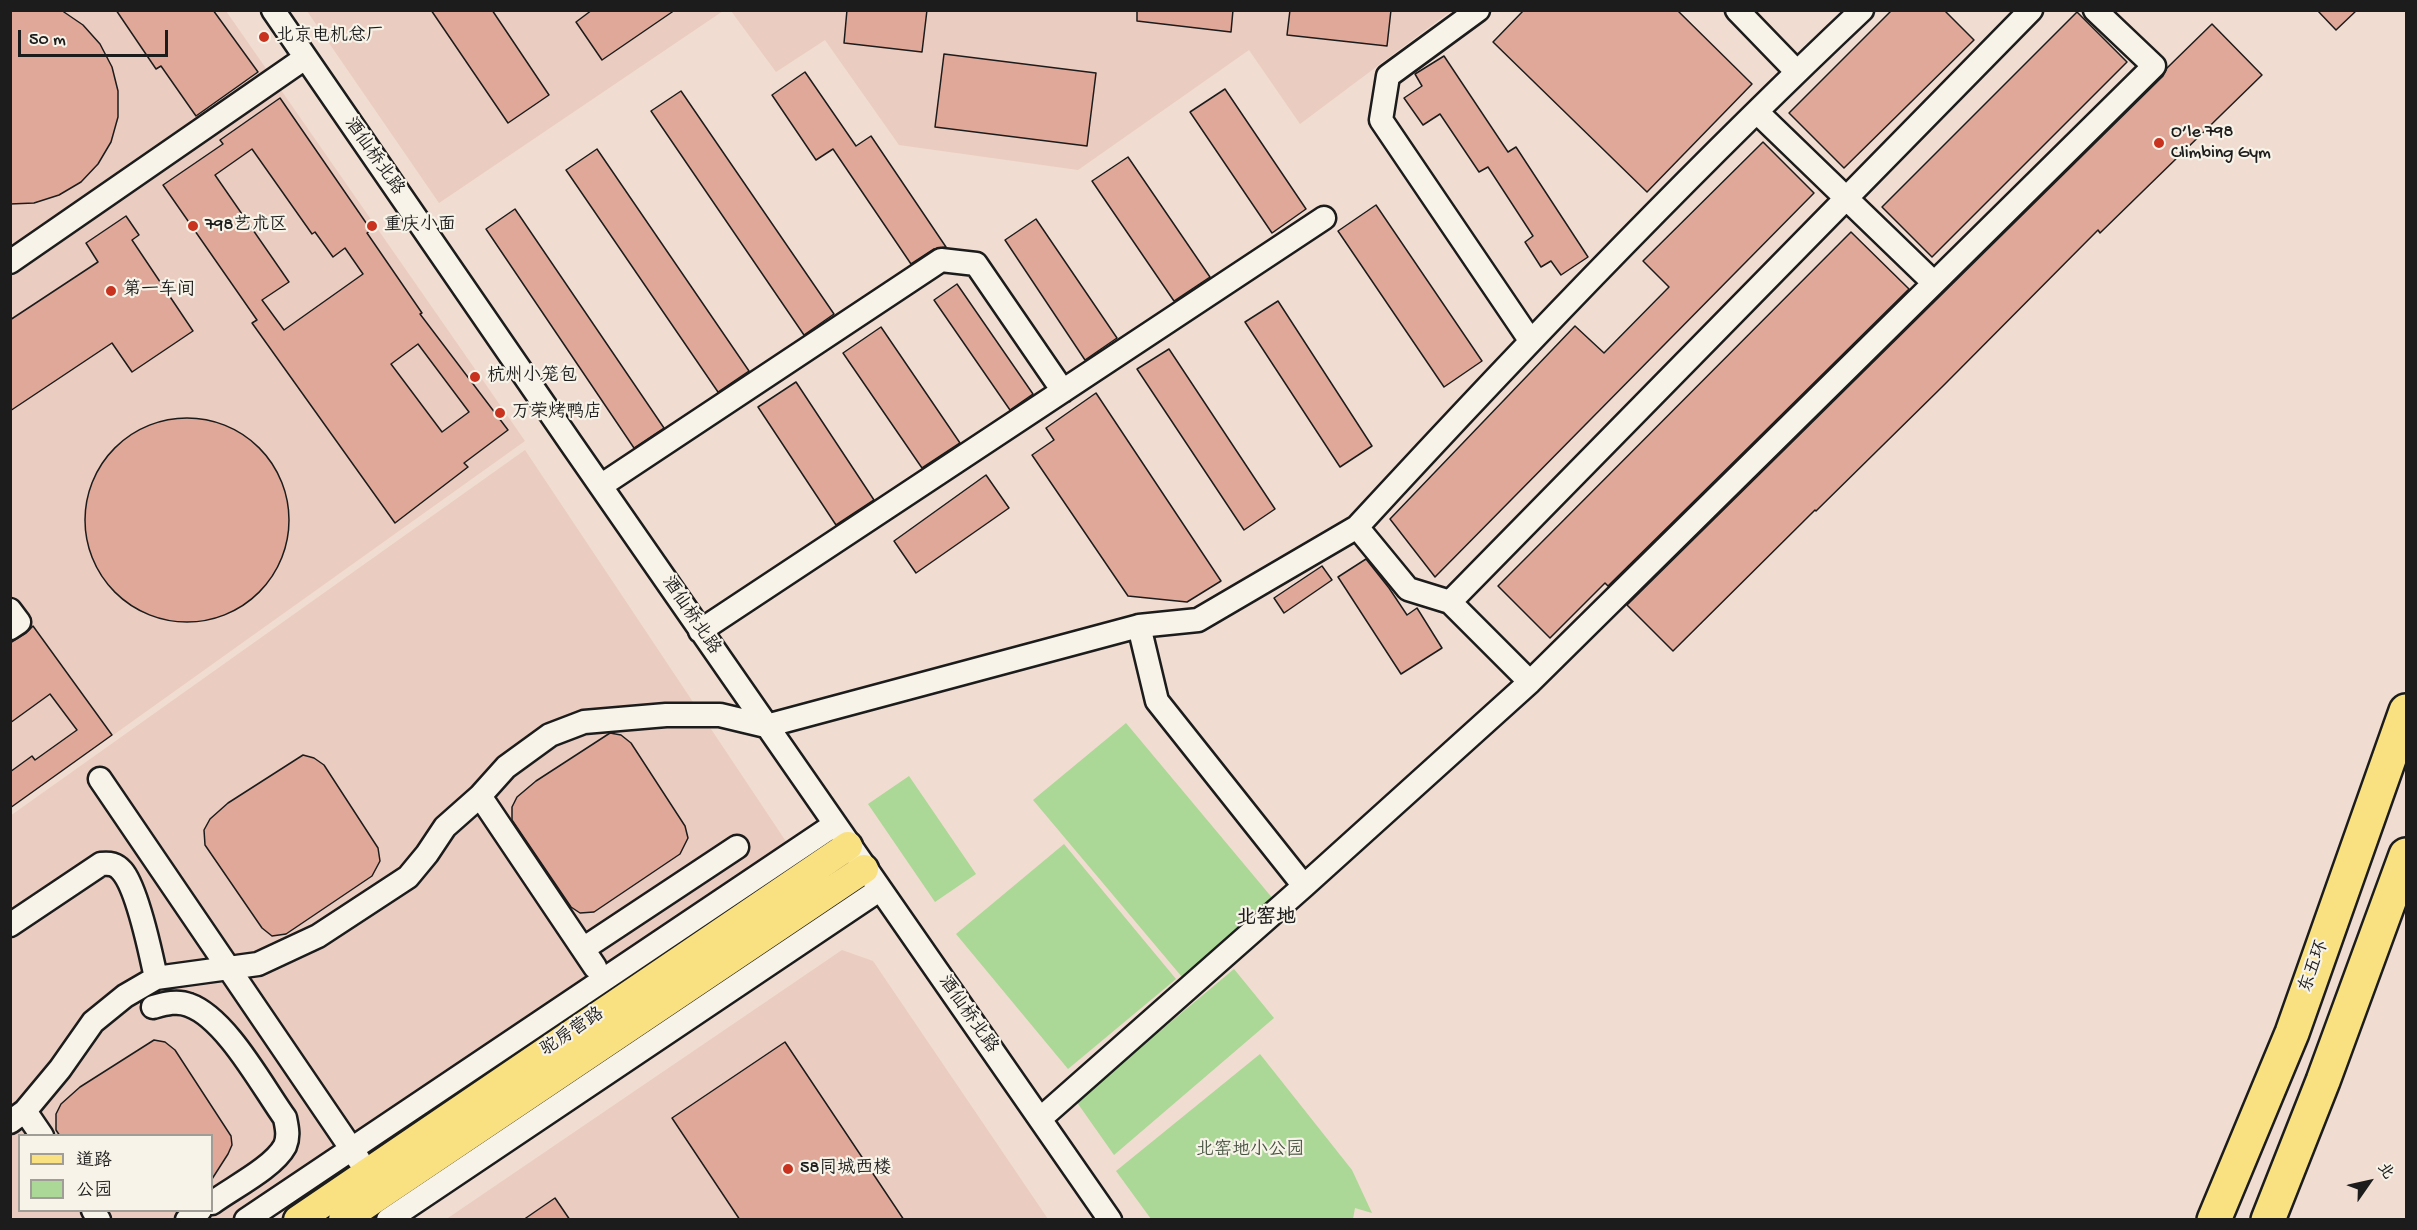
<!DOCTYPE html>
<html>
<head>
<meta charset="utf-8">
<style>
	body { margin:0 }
	#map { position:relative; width:2417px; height:1230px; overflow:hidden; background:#f0dcd0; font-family:"Gochi Hand","LXGW WenKai TC",sans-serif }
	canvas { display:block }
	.frame { position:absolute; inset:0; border:12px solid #1c1c1c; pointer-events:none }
	.legend { position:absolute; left:18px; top:1134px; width:195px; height:78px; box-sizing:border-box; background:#f7f3e8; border:2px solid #9f9d96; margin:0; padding:8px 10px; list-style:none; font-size:18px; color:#1c1c1c }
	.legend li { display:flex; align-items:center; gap:12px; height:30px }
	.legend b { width:30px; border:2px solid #9f9d96 }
	.north { position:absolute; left:2339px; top:1152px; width:60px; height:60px; -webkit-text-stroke:4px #f7f3e8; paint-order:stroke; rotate:56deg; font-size:16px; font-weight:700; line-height:24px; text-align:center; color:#1c1c1c }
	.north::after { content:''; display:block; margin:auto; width:21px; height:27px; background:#1c1c1c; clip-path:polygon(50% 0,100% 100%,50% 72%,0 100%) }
	.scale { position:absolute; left:18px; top:30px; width:150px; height:27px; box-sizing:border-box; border:3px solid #1c1c1c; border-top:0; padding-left:8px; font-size:18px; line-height:21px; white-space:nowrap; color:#1c1c1c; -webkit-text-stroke:4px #f7f3e8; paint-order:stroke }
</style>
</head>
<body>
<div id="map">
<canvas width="2417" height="1230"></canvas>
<div class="frame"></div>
<ul class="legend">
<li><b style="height:8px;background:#f9e181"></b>道路</li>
<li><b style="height:16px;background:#abd896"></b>公园</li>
</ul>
<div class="north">北</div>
<div class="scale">50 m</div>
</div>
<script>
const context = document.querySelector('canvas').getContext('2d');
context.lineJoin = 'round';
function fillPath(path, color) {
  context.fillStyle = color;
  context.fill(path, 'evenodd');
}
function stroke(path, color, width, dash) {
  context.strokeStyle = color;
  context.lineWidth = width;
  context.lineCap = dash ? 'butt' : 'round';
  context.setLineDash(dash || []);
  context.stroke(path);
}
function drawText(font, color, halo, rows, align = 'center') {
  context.font = font + ' "Gochi Hand","LXGW WenKai TC",sans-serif';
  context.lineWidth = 4.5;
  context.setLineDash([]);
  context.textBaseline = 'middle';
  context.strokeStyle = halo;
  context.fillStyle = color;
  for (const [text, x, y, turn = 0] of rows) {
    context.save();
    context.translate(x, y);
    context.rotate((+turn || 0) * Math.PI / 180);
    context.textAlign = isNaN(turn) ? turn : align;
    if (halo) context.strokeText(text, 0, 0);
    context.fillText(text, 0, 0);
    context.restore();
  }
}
fillPath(new Path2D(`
	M11,11h215l299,430 -514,367z
	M307,11h416l-284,192z
	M731,11h720l-151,113 -51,-74 -171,120 -179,-25 -74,-105 -49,32z
	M525,450l264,396 -550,373 -228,1 -1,-404zM20,1136h192v74h-192z
	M842,950l31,11 175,258 -603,1z`), '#ebccc0');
fillPath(new Path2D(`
	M1126,723l148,177 -92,77 -149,-177z
	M909,776l67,98 -41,28 -67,-98z
	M1064,844l112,135 -108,90 -112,-135z
	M1234,969l40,49 -160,137 -38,-54z
	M1260,1054l92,116 20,43 -17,-5 -2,11h-202l-35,-48z`), '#abd896');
const building = new Path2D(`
	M10,10h51l22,15 17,19 12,23 6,24v26l-7,25 -13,22 -17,18 -22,13 -25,8 -24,1z
	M116,10h97l45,62 -62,44 -35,-50 -5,3z
	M431,10h61l57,85 -41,28z
	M592,10h83l-73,50 -26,-38z
	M847,10h80l-5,42 -78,-9z
	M1137,10h96l-2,22 -94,-11z
	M1290,10h101l-4,36 -100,-11z
	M1524,10h153l75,74 -105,108 -154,-150z
	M1892,10h52l30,30 -130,128 -55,-55z
	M2317,10h40l-21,20z
	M2077,12l50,50 -195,195 -50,-50z
	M2212,24l50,51 -162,158 -2,-3 -154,155 -128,126 -1,-1 -142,141 -46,-46 536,-529 4,-8z
	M944,54l152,19 -9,73 -152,-19z
	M1444,56l64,96 8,-5 72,110 -27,18 -10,-14 -10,6 -16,-25 8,-6 -45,-69 -9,5 -39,-58 -17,11 -19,-27 18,-12 -7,-12z
	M805,72l51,74 15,-10 75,111 -12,2 -23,15 -78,-115 -17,11 -44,-65z
	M1225,89l81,120 -34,24 -82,-121z
	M681,91l153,223 -30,21 -153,-224z
	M280,98l91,132 -4,3 55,80 -2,1 88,116 -44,33 4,4 -73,56 -143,-200 5,-3 -94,-135 60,-41 -3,-4zM252,149l60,85 3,-2 18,25 12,-9 18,26 -79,56 -22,-30 27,-18 -74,-107zM418,344l51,68 -27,20 -51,-68z
	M1763,142l51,51 -379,384 -45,-58 185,-193 29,27 65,-66 -26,-26z
	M597,149l152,222 -31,21 -152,-222z
	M1128,157l82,120 -36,24 -82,-120z
	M1376,205l106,156 -38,26 -106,-156z
	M515,209l149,219 -30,20 -148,-219z
	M126,216l13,19 -7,5 61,91 -61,41 -20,-29 -102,68v-91l88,-58 -12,-19z
	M1036,219l81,119 -32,22 -80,-120z
	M1851,232l58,57 -301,297 -3,-3 -55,55 -52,-52z
	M957,284l76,110 -23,16 -76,-110z
	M1278,301l94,145 -32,21 -95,-145z
	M881,327l79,116 -38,25 -79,-115z
	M1169,349l106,160 -31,21 -107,-161z
	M796,382l78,118 -38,25 -78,-118z
	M1096,393l125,188 -34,21 -59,-6 -96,-141 22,-15 -8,-12z
	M85 520a102 102 0 1 1 204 0a102 102 0 1 1-204 0Z
	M986,475l23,33 -93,65 -22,-32z
	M1366,559l23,29 18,27 10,-7 25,40 -41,26 -63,-97z
	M1322,566l10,14 -48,33 -10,-15z
	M33,626l79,109 -102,73v-36l22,-16 3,4 42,-30 -27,-36 -40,29v-80l16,-10z
	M610,733l11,2 10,8 54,83 3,12 -8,16 -86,58 -14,1 -9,-6 -59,-87v-13l5,-10 19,-16z
	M303,755l11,3 10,7 54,83 2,13 -8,15 -86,58 -14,2 -10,-8 -57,-83 -1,-15 6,-11 18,-16z
	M154,1040l11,2 10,8 56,86 1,9 -4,9 -16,25v-43h-152l-4,-6v-16l5,-10 19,-17z
	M785,1042l119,178h-164l-68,-102z
	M555,1198l15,22h-47z`);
fillPath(building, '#e0a899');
stroke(building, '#1c1c1c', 1.5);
const minor = new Path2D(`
	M273,10c278,404 555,809 837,1210
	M1478,10l-90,66 -7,44 149,220
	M1737,10l60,62
	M1757,112l177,171
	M10,262l295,-204
	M602,485l339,-225 35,4 87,127
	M1450,602l581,-592
	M10,610l9,12 -9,6
	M1139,626l18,75 147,185
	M700,631l624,-413
	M1530,682l-80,-80 -42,-13 -51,-62c163,-177 329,-351 505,-517
	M100,779l259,381
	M10,925l91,-61c9,-1 15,0 21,7 15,17 29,83 34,107
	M583,949l154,-102
	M595,967l-115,-171 26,-29 44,-32 34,-13 82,-7h54l46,11 373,-100 59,-6 159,-93
	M153,1007c11,-3 24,-7 36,-2 37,13 73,81 96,113 2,10 4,18 0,28 -12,22 -53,42 -73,57
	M25,1111l17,25
	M1040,1119l264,-233 226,-204 624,-616 -59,-56
	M10,1122l15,-11 35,-42 33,-47 32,-26 31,-18 102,-14 60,-28 90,-59 19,-23 18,-27 35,-31
	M93,1210l6,10
	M187,1220l13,-10
	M246,1220l588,-395
	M388,1220l491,-330`);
const major = new Path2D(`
	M298,1220l550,-374
	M343,1220l521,-351`);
const highway = new Path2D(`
	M2214,1220l78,-187 114,-322
	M2268,1220l55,-139 83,-226`);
stroke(minor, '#1c1c1c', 27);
stroke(major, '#1c1c1c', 33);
stroke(highway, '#1c1c1c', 38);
stroke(minor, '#f7f3e8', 22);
stroke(major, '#f9e181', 28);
stroke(highway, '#f9e181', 33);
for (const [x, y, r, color] of [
	[264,37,6,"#c8321e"],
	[2159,143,6,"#c8321e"],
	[193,226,6,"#c8321e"],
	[372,226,6,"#c8321e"],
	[111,291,6,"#c8321e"],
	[475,377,6,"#c8321e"],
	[500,413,6,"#c8321e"],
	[788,1169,6,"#c8321e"]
]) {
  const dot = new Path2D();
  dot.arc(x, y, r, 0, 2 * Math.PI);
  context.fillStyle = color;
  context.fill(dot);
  stroke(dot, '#f7f3e8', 2);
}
drawText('18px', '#1c1c1c', '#f7f3e8', [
	["北京电机总厂",276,37],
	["O’le 798",2171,133],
	["Climbing Gym",2171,154],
	["798艺术区",205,226],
	["重庆小面",384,226],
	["第一车间",123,291],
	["杭州小笼包",487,377],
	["万荣烤鸭店",512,413],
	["58同城西楼",800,1169]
], 'left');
drawText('18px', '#1c1c1c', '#f7f3e8', [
	["酒仙桥北路",373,157,55],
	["酒仙桥北路",690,616,56],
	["东五环",2315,967,-70],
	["酒仙桥北路",967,1015,55],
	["驼房营路",573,1033,-34]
]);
drawText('18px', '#475441', '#f7f3e8', [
	["北窑地小公园",1250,1151]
]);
drawText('bold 20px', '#1c1c1c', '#f7f3e8', [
	["北窑地",1266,919]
]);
</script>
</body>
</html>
